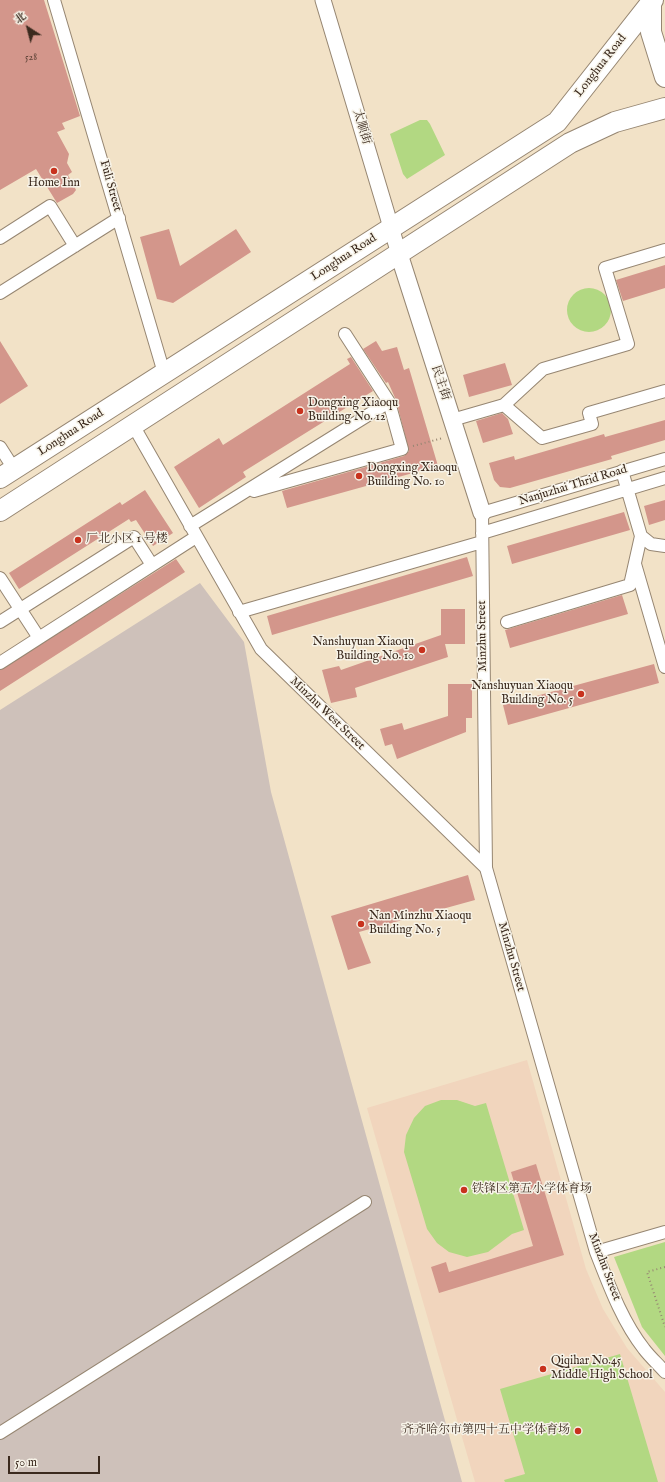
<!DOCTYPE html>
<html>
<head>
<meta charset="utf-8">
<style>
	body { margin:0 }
	#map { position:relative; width:665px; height:1482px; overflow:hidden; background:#f2e2c7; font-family:"IM FELL English","Noto Serif SC",serif }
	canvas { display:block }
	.north { position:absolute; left:8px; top:8px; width:40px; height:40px; -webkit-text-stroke:3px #f7f3e8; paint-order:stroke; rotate:324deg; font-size:11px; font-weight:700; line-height:16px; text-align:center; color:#3b2a1e }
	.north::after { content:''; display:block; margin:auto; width:14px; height:18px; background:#3b2a1e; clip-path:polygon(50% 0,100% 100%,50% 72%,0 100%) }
	.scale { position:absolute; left:8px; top:1456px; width:92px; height:18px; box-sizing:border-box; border:2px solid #3b2a1e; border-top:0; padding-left:5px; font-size:12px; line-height:14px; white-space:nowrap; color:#3b2a1e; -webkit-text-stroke:3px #f7f3e8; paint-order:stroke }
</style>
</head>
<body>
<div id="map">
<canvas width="665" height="1482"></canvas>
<div class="north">北</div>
<div class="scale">50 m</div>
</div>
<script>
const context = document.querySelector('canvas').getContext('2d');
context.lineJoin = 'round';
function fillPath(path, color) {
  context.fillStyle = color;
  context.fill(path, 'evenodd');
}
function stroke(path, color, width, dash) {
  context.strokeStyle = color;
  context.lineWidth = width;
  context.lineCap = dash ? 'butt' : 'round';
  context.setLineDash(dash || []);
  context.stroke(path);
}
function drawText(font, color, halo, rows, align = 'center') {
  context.font = font + ' "IM FELL English","Noto Serif SC",serif';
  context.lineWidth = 3;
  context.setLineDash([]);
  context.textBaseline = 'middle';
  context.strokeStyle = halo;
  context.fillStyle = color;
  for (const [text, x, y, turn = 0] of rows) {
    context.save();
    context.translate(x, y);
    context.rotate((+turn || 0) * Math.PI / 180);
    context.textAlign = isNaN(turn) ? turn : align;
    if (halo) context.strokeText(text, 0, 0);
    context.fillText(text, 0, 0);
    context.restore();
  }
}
fillPath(new Path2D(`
	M527,1060l59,209 17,40 24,39 38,44v90h-190l-108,-374z`), '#f1d5bd');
fillPath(new Path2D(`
	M200,583l44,59 27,150 191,690h-462v-772z`), '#cec1ba');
fillPath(new Path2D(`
	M420,120h7l3,4 15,31 -38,24 -4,-5 -13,-40z
	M567 310a22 22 0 1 1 44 0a22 22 0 1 1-44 0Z
	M441,1100h16l18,6 11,-3 38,127 -12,4 -24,18 -21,5 -18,-5 -12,-9 -10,-14 -23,-77 2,-17 8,-17 11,-12z
	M665,1242v114l-23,-29 -28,-70z
	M620,1354l38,128h-153l-1,-2 21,-6 -25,-85z`), '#b2d882');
fillPath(new Path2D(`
	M0,0h44l36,116 -18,7 3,6 -8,3 12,22 -2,9 5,9 -4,3 8,15 -3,4 -16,9 -21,-34 -36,21z
	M169,229l11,37 56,-37 15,23 -78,51 -16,-4 -17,-62z
	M665,265v23l-42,13 -7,-21z
	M0,341l28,45 -28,18z
	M376,341l6,10 15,-4 7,23 5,-2 29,98 -151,42 -5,-17 122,-35 5,-5 -13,-51 -8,-18 -2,1 -23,-34z
	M351,357l22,34 -130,81 3,5 -47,31 -25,-41 45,-29 4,7 127,-81 -3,-5z
	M505,363l7,22 -43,12 -6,-22z
	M502,413l6,6 5,15 -30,9 -7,-22z
	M665,420v20l-54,16 1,3 -102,29 -10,-1 -6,-7 -5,-17 25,-7 1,4 89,-26 1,3z
	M145,490l28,43 -20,13 -17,-26 -5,2 -2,-3 -110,70 -10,-16 111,-71 2,3z
	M665,500v20l-16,5 -5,-19z
	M624,512l6,18 -118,34 -5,-18z
	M467,557l6,19 -201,59 -5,-19z
	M176,559l9,13 -185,119v-21z
	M622,595l6,19 -118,34 -5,-18z
	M441,609h24v35h-20l3,13 -93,31 2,9 -26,6 -9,-33 17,-4 2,4 100,-35z
	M654,664l5,19 -151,42 -5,-20z
	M448,684h24v34h-6v14l-69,27 -5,-15 -7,2 -5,-17 22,-6 2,7 44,-14z
	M468,875l7,25 -116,32 12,31 -23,7 -17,-54z
	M536,1164l28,91 -125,38 -8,-26 15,-5 3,10 84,-26 -22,-74z`), '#d3968b');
const minor = new Path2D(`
	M54,0l110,373
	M0,238l50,-32 25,40
	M0,293l119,-75
	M504,405l38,33 50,-14 -3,-11 76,-22
	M452,420l52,-15 39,-36 85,-25 -23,-76 60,-18
	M133,425l128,224 225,219
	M0,447l14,22
	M665,459l-183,54 4,355 110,384c13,33 26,69 48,97 6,8 14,15 21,23
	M622,471l19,65 10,8 14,2
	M254,491l148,-42 -13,-47
	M190,526l199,-124 -44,-68
	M482,533l183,-55
	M635,564l30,103
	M0,578l39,60
	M239,612l243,-70
	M0,622l134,-85 18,28
	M507,622l123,-37 11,-49
	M0,663l196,-126
	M596,1252l69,-20
	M0,1433l365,-231`);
const tertiary = new Path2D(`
	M323,0l76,254`);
const secondary = new Path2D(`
	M399,254l83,259`);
const primary = new Path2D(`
	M651,3v29l14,45
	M0,478l557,-356 96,-122
	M0,511l570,-368 45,-21 50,-14`);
stroke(minor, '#968672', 14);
stroke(tertiary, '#968672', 17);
stroke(secondary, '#968672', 19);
stroke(primary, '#968672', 22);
stroke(new Path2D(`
	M413,446l30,-8
	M665,1267l-18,5 18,55`), '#968672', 2, [1, 3]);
stroke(minor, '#fff', 12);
stroke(tertiary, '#fff', 15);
stroke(secondary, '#fff', 17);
stroke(primary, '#fff', 20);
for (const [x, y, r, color] of [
	[54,171,4,"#c8321e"],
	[300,411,4,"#c8321e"],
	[359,476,4,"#c8321e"],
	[78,540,4,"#c8321e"],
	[422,650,4,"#c8321e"],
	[581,694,4,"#c8321e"],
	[361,924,4,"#c8321e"],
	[464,1190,4,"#c8321e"],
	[543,1369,4,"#c8321e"],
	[578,1431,4,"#c8321e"]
]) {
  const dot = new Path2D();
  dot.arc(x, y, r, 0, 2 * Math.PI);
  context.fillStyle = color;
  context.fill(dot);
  stroke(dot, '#f7f3e8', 1.5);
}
drawText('10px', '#614539', null, [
	["528",31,58]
]);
drawText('12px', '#3b2a1e', '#f7f3e8', [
	["Longhua Road",601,66,-52],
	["太顺街",361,127,73],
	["Fuli Street",110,186,74],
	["Longhua Road",344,258,-33],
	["民主街",440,383,72],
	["Longhua Road",71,433,-33],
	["Nanjuzhai Thrid Road",573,486,-17],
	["Minzhu Street",483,636,-91],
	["Minzhu West Street",327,714,44],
	["Minzhu Street",511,957,74],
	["Minzhu Street",604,1267,69]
]);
drawText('12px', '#3b2a1e', '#f7f3e8', [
	["Home Inn",54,184,"center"],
	["Dongxing Xiaoqu",308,404],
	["Building No. 12",308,418],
	["Dongxing Xiaoqu",367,469],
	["Building No. 10",367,483],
	["厂北小区 1 号楼",86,540],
	["Nanshuyuan Xiaoqu",414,643,"right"],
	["Building No. 10",414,657,"right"],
	["Nanshuyuan Xiaoqu",573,687,"right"],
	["Building No. 5",573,701,"right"],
	["Nan Minzhu Xiaoqu",369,917],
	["Building No. 5",369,931],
	["铁锋区第五小学体育场",472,1190],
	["Qiqihar No.45",551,1362],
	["Middle High School",551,1376],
	["齐齐哈尔市第四十五中学体育场",570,1431,"right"]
], 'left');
</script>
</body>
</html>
